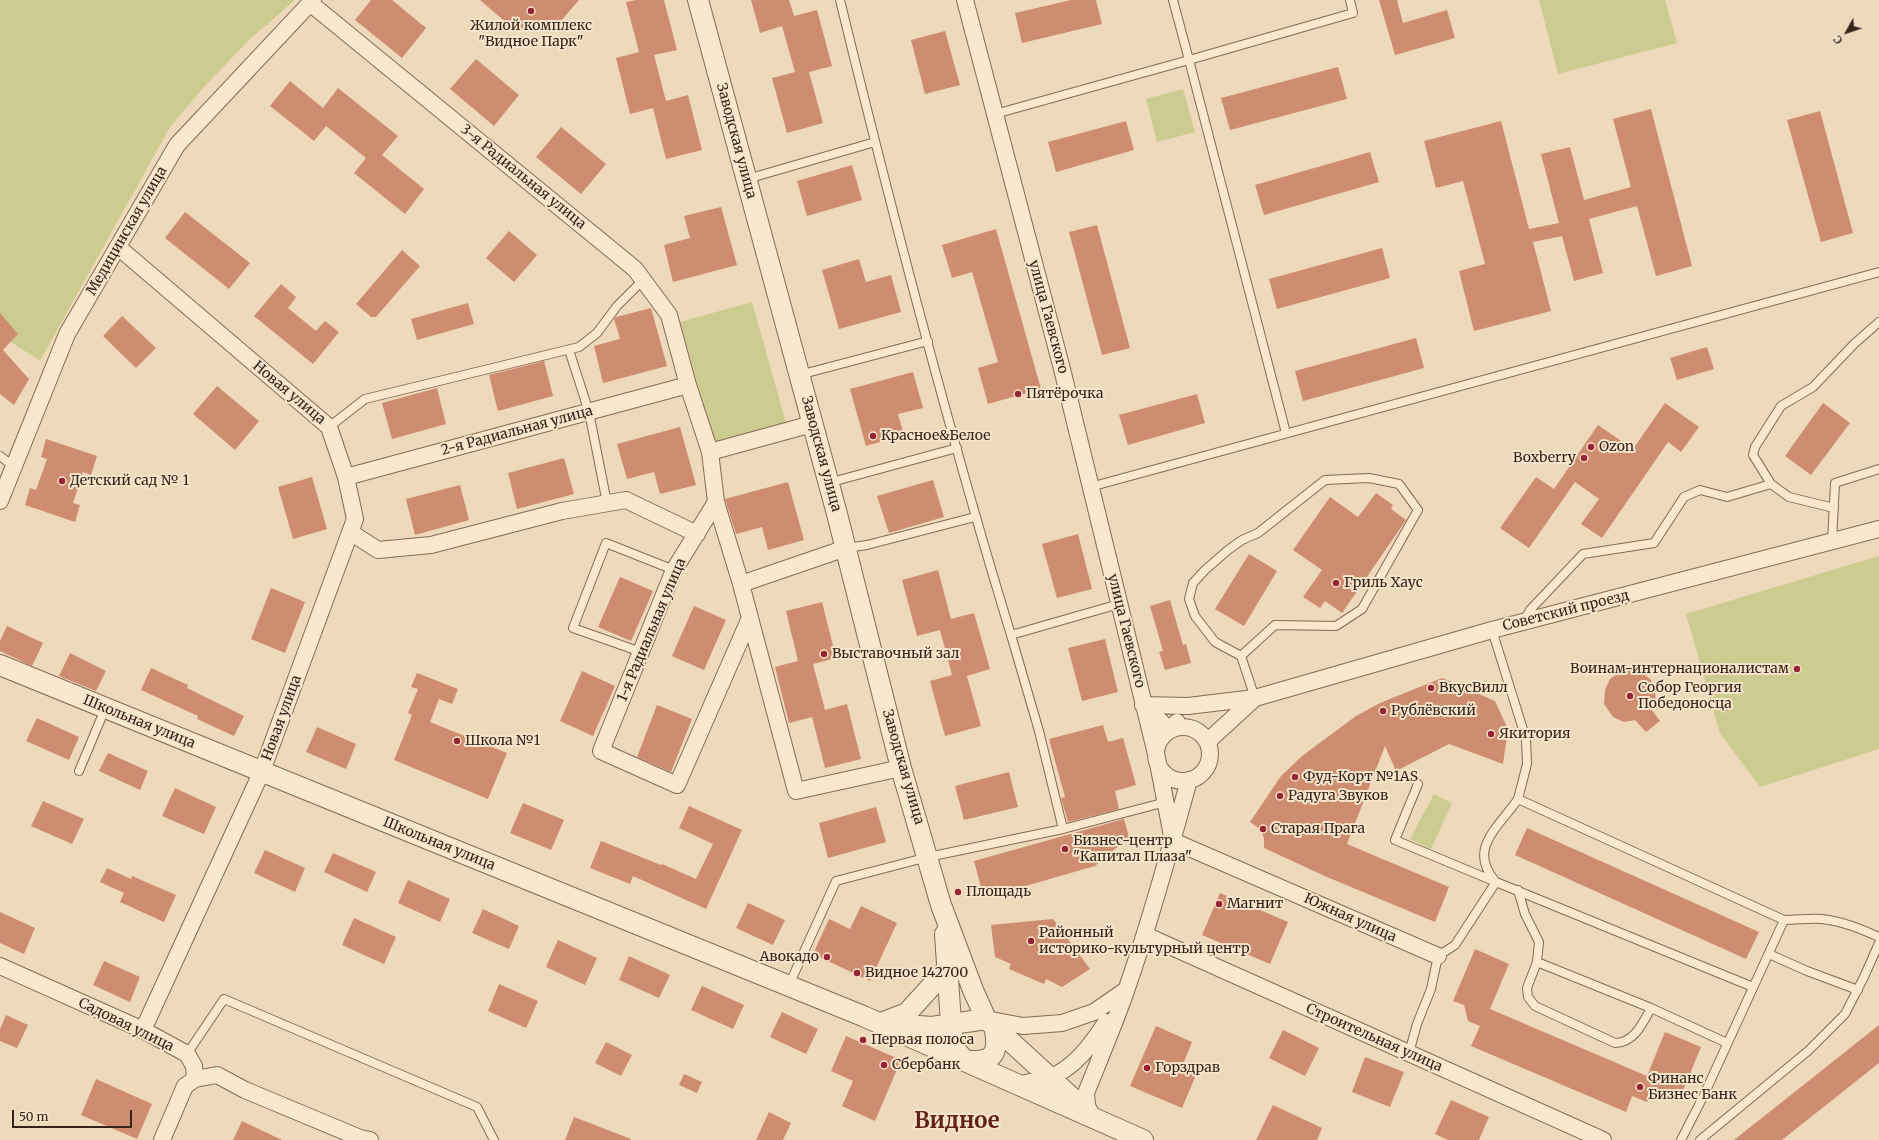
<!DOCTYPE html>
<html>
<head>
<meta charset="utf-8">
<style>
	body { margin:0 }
	#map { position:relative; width:1879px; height:1140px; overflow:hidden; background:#eed9bb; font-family:Merriweather,serif }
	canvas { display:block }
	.north { position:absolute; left:1827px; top:12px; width:40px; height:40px; -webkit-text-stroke:3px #f6e5cb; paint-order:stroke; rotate:230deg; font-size:11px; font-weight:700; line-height:16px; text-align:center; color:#34241a }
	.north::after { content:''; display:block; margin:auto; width:14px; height:18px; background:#34241a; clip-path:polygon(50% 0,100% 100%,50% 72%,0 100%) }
	.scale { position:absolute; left:12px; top:1110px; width:120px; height:18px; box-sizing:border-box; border:2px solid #34241a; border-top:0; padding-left:5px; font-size:12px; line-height:14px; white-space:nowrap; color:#34241a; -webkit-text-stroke:3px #f6e5cb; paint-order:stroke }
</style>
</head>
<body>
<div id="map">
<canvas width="1879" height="1140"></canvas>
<div class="north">С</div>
<div class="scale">50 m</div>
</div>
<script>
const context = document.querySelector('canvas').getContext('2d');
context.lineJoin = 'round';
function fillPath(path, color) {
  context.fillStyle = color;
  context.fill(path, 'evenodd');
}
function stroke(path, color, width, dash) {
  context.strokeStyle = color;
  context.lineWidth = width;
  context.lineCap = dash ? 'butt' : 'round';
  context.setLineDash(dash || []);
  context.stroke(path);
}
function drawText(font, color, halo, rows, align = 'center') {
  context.font = font + ' Merriweather,serif';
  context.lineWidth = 4;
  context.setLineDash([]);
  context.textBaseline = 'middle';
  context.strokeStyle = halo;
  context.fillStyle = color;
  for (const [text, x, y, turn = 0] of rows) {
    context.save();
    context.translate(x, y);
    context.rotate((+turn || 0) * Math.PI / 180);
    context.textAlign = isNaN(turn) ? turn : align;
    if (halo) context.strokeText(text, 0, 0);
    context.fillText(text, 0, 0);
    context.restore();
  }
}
fillPath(new Path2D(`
	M0,0h295l-45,39 -46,48 -34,40 -130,234 -35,-23 -5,-9z
	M1539,0h126l12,43 -119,31z
	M1183,89l12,43 -38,10 -11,-43z
	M752,302l34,121 -72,20 -34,-121z
	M1879,556v193l-119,38 -40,-54 -34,-119z
	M1434,794l18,9 -21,46 -21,-10z`), '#cccc90');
fillPath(new Path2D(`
	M371,0h21l34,28 -24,30 -47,-38z
	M480,0h99l-19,22 -45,8z
	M636,0h28l13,50 -23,5 12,46 22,-6 14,55 -36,9 -13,-51 -23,6 -14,-56 23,-6 -13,-50z
	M751,0h38l5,16 23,-6 15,56 -23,6 14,51 -36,10 -15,-55 23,-6 -13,-46 -22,7z
	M1071,0h25l6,24 -80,19 -7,-30z
	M1379,0h18l6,23 44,-13 8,28 -60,17z
	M945,31l15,54 -35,9 -14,-54z
	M476,59l43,36 -25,31 -44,-37z
	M1338,67l9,32 -117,31 -9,-32z
	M290,81l33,27 15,-20 60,48 -16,19 42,34 -19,25 -51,-41 12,-15 -40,-32 -12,15 -44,-35z
	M1651,109l41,157 -36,10 -19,-70 -48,13 14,54 -29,8 -12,-45 -29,6 18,69 -77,20 -15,-60 26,-7 -22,-83 -27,7 -12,-47 77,-20 28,108 30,-6 -18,-69 29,-7 14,53 47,-13 -18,-68z
	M1820,111l33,122 -32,9 -34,-122z
	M1126,121l8,29 -78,22 -8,-30z
	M561,127l45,37 -25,30 -45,-37z
	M1370,152l9,30 -115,33 -9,-30z
	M852,165l10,35 -55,16 -10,-35z
	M721,207l16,58 -64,17 -9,-37 26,-7 -6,-22z
	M185,212l65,51 -21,26 -64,-51z
	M1097,225l33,123 -28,7 -33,-123z
	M996,229l45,160 -53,15 -10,-36 20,-6 -26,-90 -20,6 -10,-33z
	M509,231l28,24 -23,27 -28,-24z
	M1382,248l8,30 -113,31 -8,-30z
	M402,250l18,16 -44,51h-5l-15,-13z
	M859,259l7,23 25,-7 10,37 -62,17 -17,-59z
	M281,284l15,13 -8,11 28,23 9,-10 14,11 -26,32 -59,-48z
	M468,303l6,21 -57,16 -6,-21z
	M651,308l16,58 -64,17 -9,-37 26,-7 -6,-20 2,-2z
	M0,313l18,21 -15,16 26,29 -15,26 -14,-11z
	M122,316l34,32 -20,20 -33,-32z
	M1416,338l8,30 -121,33 -8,-30z
	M1707,347l7,22 -37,11 -7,-22z
	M544,361l9,35 -55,15 -9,-36z
	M913,372l10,36 -25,6 6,21 -38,11 -16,-57z
	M217,386l42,35 -24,29 -42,-36z
	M437,388l9,36 -54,15 -10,-36z
	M1197,394l8,29 -77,22 -9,-30z
	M1665,403l34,24 -18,25 -13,-10 -66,96 -21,-14 18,-25 -24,-17 -46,66 -29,-20 36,-51 18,12 44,-64 35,24z
	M1823,403l27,20 -39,52 -26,-19z
	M680,427l16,58 -36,9 -6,-22 -27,7 -10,-35z
	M46,439l51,17 -6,19 -8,-3 -10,31 7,2 -5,17 -50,-17 5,-17 6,2 11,-31 -6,-2z
	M564,458l10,36 -57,15 -9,-36z
	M312,477l15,52 -34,10 -15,-52z
	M933,480l11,37 -55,16 -12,-37z
	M788,482l16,58 -36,10 -6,-23 -26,7 -11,-35z
	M460,485l9,35 -54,15 -9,-36z
	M1376,493l17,12 -2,4 15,11 -64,93 -17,-12 -5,7 -17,-11 19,-27 -29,-20 37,-53 28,20z
	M1078,534l14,55 -35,9 -15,-54z
	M1249,554l28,17 -33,55 -29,-17z
	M938,570l13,49 23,-6 16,56 -23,7 14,50 -36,10 -15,-55 22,-6 -12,-45 -23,6 -15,-56z
	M620,577l33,14 -22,50 -33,-14z
	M271,588l34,14 -20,51 -34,-14z
	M1170,600l13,45 3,-1 5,19 -26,7 -6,-18 4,-1 -13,-45z
	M822,602l14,56 -23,6 12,46 22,-6 14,55 -36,9 -13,-51 -23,6 -14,-56 23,-6 -12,-50z
	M694,606l32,14 -22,50 -32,-14z
	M7,626l36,17 -11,23 -32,-15v-10z
	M1105,639l13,53 -36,9 -14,-53z
	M70,653l36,18 -10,20 -37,-15z
	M151,668l37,17 -1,3 57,28 -10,20 -37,-17 1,-3 -57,-26z
	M1632,670l11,3 8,7 4,11 1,11 -4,8 8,11 -14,11 -11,-12 -11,2 -11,-5 -9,-13 1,-14 5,-11 10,-7z
	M582,671l33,15 -22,50 -33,-15z
	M417,673l41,16 -6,15 -13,-5 -9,23 77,31 -19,46 -94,-39 18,-45 -4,-2 10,-24 -7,-2z
	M1442,678l53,23 13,28 -5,35 -54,-20 -53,27 -11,-25 -38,98 102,43 -14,35 -108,-45 -63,-29v-10l-4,-9 -10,-7 31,-46 21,-20 54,-40 24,-13z
	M657,705l35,14 -21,53 -34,-15z
	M37,718l42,19 -10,23 -43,-19z
	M1103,725l5,17 15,-4 13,47 -21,6 4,18 -51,13 -7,-24 4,-1 -16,-58z
	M317,727l39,17 -10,25 -40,-17z
	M108,753l40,18 -8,19 -41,-19z
	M1009,772l9,35 -54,13 -9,-34z
	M175,788l41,19 -12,27 -42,-18z
	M43,801l41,18 -12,25 -41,-18z
	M523,803l41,17 -13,30 -41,-17z
	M689,806l53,24 -36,79 -73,-33 -3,8 -40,-16 11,-27 60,24 1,-1 34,15 17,-35 -34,-16z
	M876,807l10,35 -58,16 -9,-35z
	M1124,819l5,18 -34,29 -111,32 -10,-37z
	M1527,828l232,104 -13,27 -231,-104z
	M265,850l40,18 -10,24 -41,-19z
	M333,853l43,19 -9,20 -43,-20z
	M107,868l24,11 1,-3 44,19 -12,27 -44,-20 4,-9 -24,-11z
	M408,880l42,19 -10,23 -42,-19z
	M1220,893l68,29 -18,42 -68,-29z
	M748,903l37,17 -12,25 -37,-17z
	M861,906l36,17 -27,58 -57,-27 16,-35 21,10z
	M483,909l36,17 -10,23 -37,-16z
	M0,912l35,16 -11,26 -24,-11z
	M354,918l42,19 -12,27 -42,-19z
	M1053,919l37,50 -28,18 -16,-8 -2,5 -35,-15 2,-5 -16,-7 -4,-32z
	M558,940l39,18 -12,27 -39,-18z
	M1475,949l34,15 -19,45 157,67 18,-44 36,15 -21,51 -17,-8 -16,12 -15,-6 -6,16 -155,-66 9,-20 -12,-5 -4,-16 -11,-4z
	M629,956l41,19 -11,23 -40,-18z
	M104,961l36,16 -10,25 -37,-17z
	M499,984l39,17 -12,27 -38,-17z
	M702,986l42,19 -11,24 -42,-19z
	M782,1012l36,17 -12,25 -36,-17z
	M6,1015l22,10 -11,23 -17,-7v-12z
	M1879,1025v38l-97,77h-48z
	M1156,1026l36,16 -11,27 15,6 -14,33 -52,-22z
	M1283,1030l36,18 -14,28 -36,-18z
	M846,1036l55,24 -26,61 -33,-15 11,-25 -22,-10z
	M606,1042l26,13 -11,21 -26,-13z
	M1365,1057l39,15 -14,35 -38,-15z
	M684,1074l18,8 -5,11 -18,-8z
	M96,1079l56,25 -15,35 -56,-24z
	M1451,1100l38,17 -10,23h-31l-13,-6z
	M1273,1105l49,23 -5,12h-61z
	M769,1112l22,11 -8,17h-27z
	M574,1117l57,22v1h-66z
	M242,1121l40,19h-49z`), '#ce8d70');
const service = new Path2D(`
	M840,0c52,213 107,426 171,635l108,-31
	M995,114l194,-54 -16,-60
	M747,179l128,-37
	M569,350l20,62 18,91
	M799,375l129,-34
	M329,427l36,-28 214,-52 18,-14 20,-27 26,-26
	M1286,433l-97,-373 164,-47 -3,-13
	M0,456l14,11
	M828,483l129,-35
	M1090,487l789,-215
	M1834,508l-45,-11 -18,-13 -18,-29 2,-8 26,-41 32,-19 41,-43 25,-22
	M1832,542l3,-59 44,-14
	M846,548l21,-3 108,-28
	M1524,620l6,-10 53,-56 71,-11 30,-46 16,-7 27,7 44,-13
	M1492,630l34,109 1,25 -9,35 266,121c13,0 26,-2 38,-1 20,2 39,10 57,18
	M1011,635l28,96 24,98 103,-27
	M641,652l-68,-24 33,-85 68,27
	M1241,656l-26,-14 -20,-26 -6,-17 4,-16 12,-13 23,-20 14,-10 16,-7 67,-53 44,-2 30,6 19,26 -56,99 -26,17 -61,-1 -34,31 14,42
	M79,771l26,-62
	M1518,799c-18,27 -52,50 -22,83l257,105
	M1518,890l7,24 14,28 -2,20 -10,26 1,9 7,9 80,37c19,0 28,-20 36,-35l76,35
	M1769,954l38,17 51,19
	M1537,962l114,46
	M789,985l47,-104 92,-24 135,-28
	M1409,1053l8,-29 14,-35 7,-33 17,-11 41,-63 -101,-42 23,-56
	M187,1054l37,-55 253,108 17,33
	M1681,1140l22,-43 81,-177
	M1700,1140l108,-89 37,-37 19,-37 15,-34`);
const minor = new Path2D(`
	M965,0l97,369 95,389 16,83
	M310,3l325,266 34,46 19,70 22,67 6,50 -42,68 -73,181 76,34 72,-165
	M118,247l211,180 17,50 9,42 -93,252 -119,259
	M710,452l102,-28
	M346,477l342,-92
	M0,501l67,-167 110,-189 136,-145
	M716,502l25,82 55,207 105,-23
	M350,532l28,18 53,-5 131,-34 64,-11 71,34
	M741,584l105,-36
	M1143,705l45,1 67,-8 237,-68 387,-101
	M1143,705l27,25 7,-8
	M1156 754a27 27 0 1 1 54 0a27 27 0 1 1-54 0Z
	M1207,742l48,-44
	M1173,841l265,115
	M1145,935l458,205
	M0,966l143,64 44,24 7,12 1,13 22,-4 28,15 115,48 10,2
	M986,1019l37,7 39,-3 32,-11 32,-22
	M1017,1085c10,-3 21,-4 31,-7 26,-9 44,-34 58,-56
	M1093,1117l-6,-11 -1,-13c14,-35 29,-70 41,-105 24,-69 43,-138 62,-208
	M162,1140l23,-54 10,-7`);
const tertiary = new Path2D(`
	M698,0l139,514 64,254 40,137 32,85 13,29 95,87
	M0,665l863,351 280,124
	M945,934l7,104 4,13 10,10c26,1 33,-5 29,-31
	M886,1021l21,-8 41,-45
	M893,1024l39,3 54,-8`);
stroke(service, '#866955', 10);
stroke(minor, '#866955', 18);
stroke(tertiary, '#866955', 22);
stroke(service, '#f9e8ce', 8);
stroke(minor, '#f9e8ce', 16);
stroke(tertiary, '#f9e8ce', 20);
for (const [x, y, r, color] of [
	[531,11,4,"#962432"],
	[1018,394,4,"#962432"],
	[873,436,4,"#962432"],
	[1591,447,4,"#962432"],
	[1584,458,4,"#962432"],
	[62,481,4,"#962432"],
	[1336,583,4,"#962432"],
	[824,654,4,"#962432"],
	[1797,669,4,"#962432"],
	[1431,688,4,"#962432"],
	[1630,696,4,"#962432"],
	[1383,711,4,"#962432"],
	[1491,734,4,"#962432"],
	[457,741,4,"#962432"],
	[1295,777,4,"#962432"],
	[1280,796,4,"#962432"],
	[1263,829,4,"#962432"],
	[1065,849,4,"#962432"],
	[958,892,4,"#962432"],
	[1219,904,4,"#962432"],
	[1031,941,4,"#962432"],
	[827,957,4,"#962432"],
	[857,973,4,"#962432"],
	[863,1040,4,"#962432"],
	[884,1065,4,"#962432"],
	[1147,1068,4,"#962432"],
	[1640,1087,4,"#962432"]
]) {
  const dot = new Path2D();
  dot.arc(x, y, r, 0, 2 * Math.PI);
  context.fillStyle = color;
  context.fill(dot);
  stroke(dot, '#f6e5cb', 1.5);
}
drawText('14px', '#34241a', '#f6e5cb', [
	["Жилой комплекс",531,26,"center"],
	["\"Видное Парк\"",531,42,"center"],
	["Пятёрочка",1026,394],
	["Красное&Белое",881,436],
	["Ozon",1599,447],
	["Boxberry",1576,458,"right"],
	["Детский сад № 1",70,481],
	["Гриль Хаус",1344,583],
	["Выставочный зал",832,654],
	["Воинам-интернационалистам",1789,669,"right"],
	["ВкусВилл",1439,688],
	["Собор Георгия",1638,688],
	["Победоносца",1638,704],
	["Рублёвский",1391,711],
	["Якитория",1499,734],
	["Школа №1",465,741],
	["Фуд-Корт №1AS",1303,777],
	["Радуга Звуков",1288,796],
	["Старая Прага",1271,829],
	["Бизнес-центр",1073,841],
	["\"Капитал Плаза\"",1073,857],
	["Площадь",966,892],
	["Магнит",1227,904],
	["Районный",1039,933],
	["историко-культурный центр",1039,949],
	["Авокадо",819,957,"right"],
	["Видное 142700",865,973],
	["Первая полоса",871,1040],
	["Сбербанк",892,1065],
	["Горздрав",1155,1068],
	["Финанс",1648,1079],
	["Бизнес Банк",1648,1095]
], 'left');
drawText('14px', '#34241a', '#f6e5cb', [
	["Заводская улица",736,141,75],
	["3-я Радиальная улица",523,177,39],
	["Медицинская улица",127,231,-60],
	["улица Гаевского",1048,317,75],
	["Новая улица",289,393,40],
	["2-я Радиальная улица",517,431,-15],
	["Заводская улица",821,454,75],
	["Советский проезд",1566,611,-14],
	["1-я Радиальная улица",652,630,-67],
	["улица Гаевского",1126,631,76],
	["Новая улица",282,718,-70],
	["Школьная улица",139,722,22],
	["Заводская улица",903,767,74],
	["Школьная улица",439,844,22],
	["Южная улица",1350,918,24],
	["Садовая улица",126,1025,26],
	["Строительная улица",1374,1038,24]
]);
drawText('bold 22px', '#622019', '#f6e5cb', [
	["Видное",957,1122]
]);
</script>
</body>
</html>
